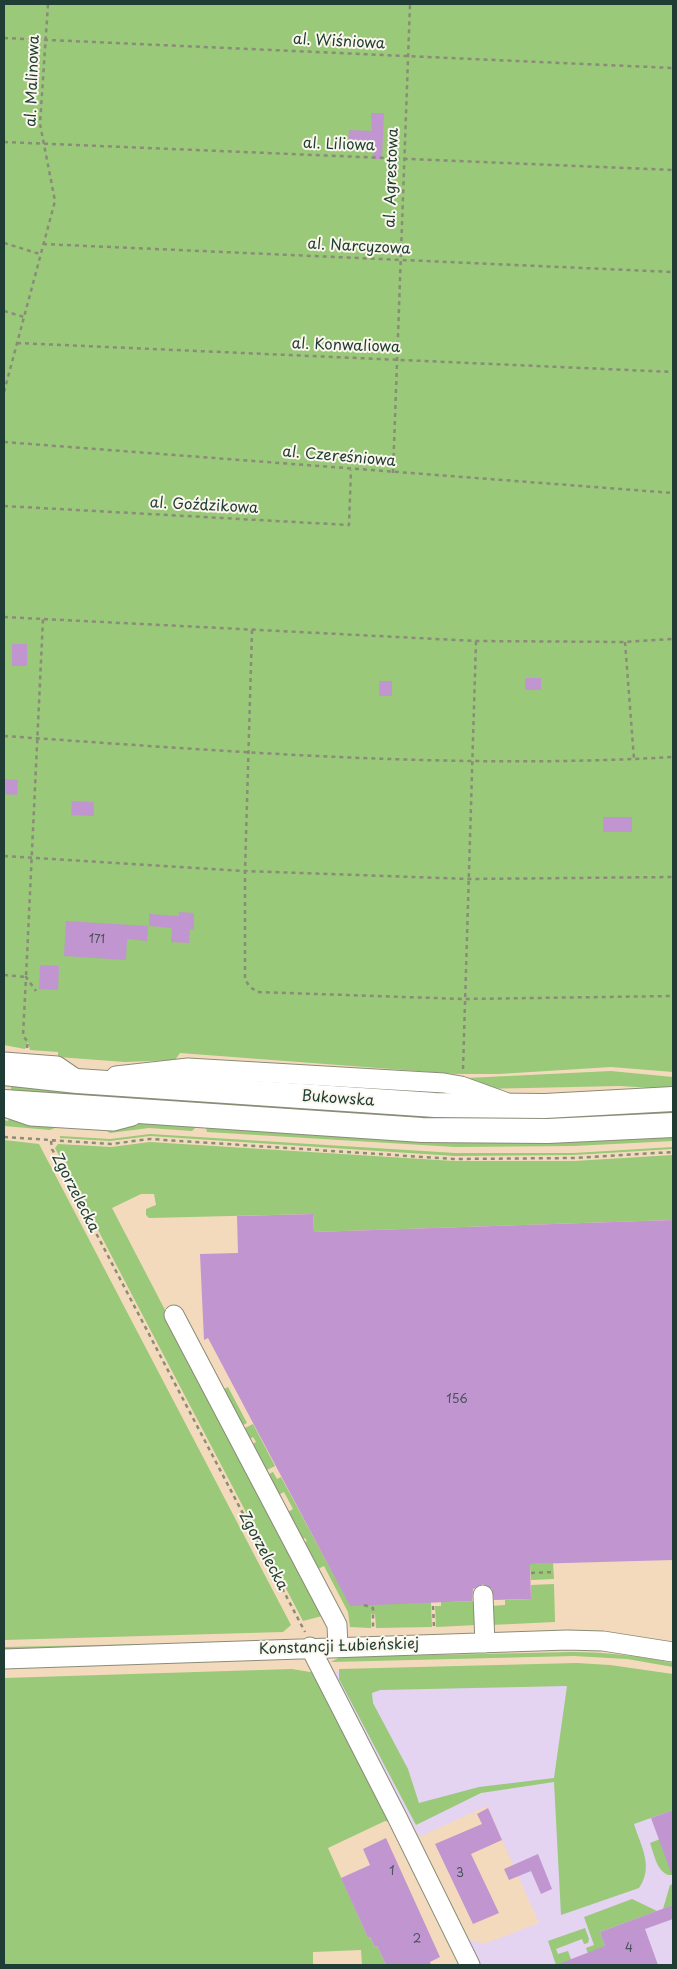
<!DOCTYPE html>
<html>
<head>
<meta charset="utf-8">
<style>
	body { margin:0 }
	#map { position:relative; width:677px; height:1969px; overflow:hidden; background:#f4dabd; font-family:"Playpen Sans",sans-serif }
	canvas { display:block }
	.frame { position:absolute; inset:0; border:5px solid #1f3d34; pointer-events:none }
</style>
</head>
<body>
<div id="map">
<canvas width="677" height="1969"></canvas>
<div class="frame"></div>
</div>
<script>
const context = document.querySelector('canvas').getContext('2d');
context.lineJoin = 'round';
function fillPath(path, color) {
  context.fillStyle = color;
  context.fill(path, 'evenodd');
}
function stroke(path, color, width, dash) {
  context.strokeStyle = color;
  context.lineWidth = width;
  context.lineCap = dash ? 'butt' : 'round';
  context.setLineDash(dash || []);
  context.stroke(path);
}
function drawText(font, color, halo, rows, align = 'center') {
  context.font = font + ' "Playpen Sans",sans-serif';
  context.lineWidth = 4;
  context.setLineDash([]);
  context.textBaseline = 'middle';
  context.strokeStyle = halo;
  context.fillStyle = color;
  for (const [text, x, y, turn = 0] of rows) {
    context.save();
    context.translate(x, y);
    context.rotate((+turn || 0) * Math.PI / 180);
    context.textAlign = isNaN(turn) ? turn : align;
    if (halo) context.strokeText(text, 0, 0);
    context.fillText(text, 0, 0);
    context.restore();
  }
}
fillPath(new Path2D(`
	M569,1666l104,11v288h-194l-12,-26 17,5 55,-21 -52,-117 -68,31 -86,-165z`), '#e4d3f1');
fillPath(new Path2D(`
	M4,4h669v1068l-62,-5 -112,7h-42l-277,-21 -5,7 -50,2 -67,-5v-5l-28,-2 -2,-8 -3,7 -21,-4z
	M611,1071l62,6v12l-54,-3 -139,3 -12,-7 -1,-4z
	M11,1082l186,16v9l-186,-13z
	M207,1098l466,9v9l-206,7 -261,-16z
	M9,1119l49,3 -3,6 -5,2 -46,-4v-6l4,1z
	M148,1120l48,3 -1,5 -3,3 -43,-3 -39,5 -7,-5z
	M205,1124l468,9v8l-99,5 -119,1 -248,-15z
	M150,1134l305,19h119l99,-6v2l-99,6 -119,1 -305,-20 -40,5 -50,-3v-2l50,3z
	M4,1140l35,4 252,481 -8,7 -279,8z
	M150,1142l304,19h120l99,-6v65l-359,12 -1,-18 -164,4 -3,-3v-6l10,-4 -2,-11h-13l-29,14 210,404v4l-19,5 -248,-473 3,-4 53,3z
	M228,1387l19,36 -4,2 2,3 8,-4 22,42 -8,4 2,4 4,-2 4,7 4,-2 69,128 81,-3 1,25 -56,1 -1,-14h-4v14l-21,-1 -2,-15 -24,-46 -8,4 -14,-27 5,-2 -2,-3 -5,2 -14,-27 7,-4 -9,-17 -7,4 -26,-51 5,-3 -3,-5 -5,3 -26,-50z
	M553,1563l1,16 -23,1 -1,-16z
	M554,1584l1,38 -64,3v-19l14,-1v-5l26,-1v-14z
	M476,1601l1,24 -41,2 -1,-21h6v-4z
	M146,1644l-58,5 -84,3v-5z
	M573,1652c34,0 67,4 100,11v4l-46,-8 -53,-3 -243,6 9,-5z
	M577,1663l33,2 63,9v136l-39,14c7,23 20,42 5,64l-78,27 -7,-133 -73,11 -65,32 -77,-146v-10zM567,1686l-13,92 -75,9 -60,16 -11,-34 -35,-66 -1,-10 8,-3z
	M292,1669l24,4 66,129 40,86 -33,-66 -4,-1 -57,27 40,90 2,-1 5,10 2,-1 9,19h-24l-1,-15 -48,2v13h-309v-287z
	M673,1834v41c-15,2 -19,-21 -23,-32z
	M673,1884v21l-10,4 7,-24z
	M632,1899l25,12 -57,21 12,33h-20l-6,-17 8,-3 -10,-28z
	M585,1928l4,11 -1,4 -4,1 -2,-5 -26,10 2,5 10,-3 5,14h-17l-8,-24z`), '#99c979');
fillPath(new Path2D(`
	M371,113h13l-2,46h-9v-13h-25l1,-16 23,1z
	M12,644h15v22h-15z
	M525,678h16v12h-16z
	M379,681h13v15h-13z
	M4,779l14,1 -1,15 -13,-1z
	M72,801l22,1v14l-23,-1z
	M603,817h29v15h-29z
	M179,912l15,1v17l-4,-1 -1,14 -18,-1 1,-14 -23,-2v-12l30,2z
	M66,921l82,5 -1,15 -20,-2 -1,21 -62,-4z
	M40,965l19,1 -1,24 -19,-1z
	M313,1214l1,18 359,-12v340l-143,4 1,35 -37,1 -2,-11 -9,-5 -10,5 -1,12 -122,5 -142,-268 -4,2 -4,-86 38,-1 -1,-37z
	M488,1808l14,32 -31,14 28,59 -26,11 -38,-80 47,-20 -5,-10z
	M673,1810v65h-1l-21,-57z
	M386,1838l54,119 -10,5 1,3h-45l-9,-19 -2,1 -5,-10 -2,1 -27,-60 29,-13 -7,-16z
	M538,1854l14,35 -11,5 -10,-23 -22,9 -5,-11z
	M673,1905v14l-28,10 13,36h-102l49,-19 -5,-14z`), '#c195cf');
const minor = new Path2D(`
	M4,1062l53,4 22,15
	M116,1076l72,-8 256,15 17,3 44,16
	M5,1107l26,9 82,5 19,-5
	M174,1315l163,310 1,22
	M483,1595l2,48
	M310,1647l87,170 73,148
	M4,1659l563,-19 36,1 70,11`);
const major = new Path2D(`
	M4,1073l73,8 358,24 110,1 128,-7
	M4,1102l418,28 126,1 125,-6`);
stroke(minor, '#8a8c78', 21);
stroke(major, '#8a8c78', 26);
stroke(new Path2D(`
	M4,38l669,30
	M4,142l669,28
	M4,243l36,11
	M43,244l630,28
	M4,311l20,6
	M17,343l656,29
	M4,392l51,-191 -15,-77 8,-120
	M4,442l669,51
	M393,473l17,-469
	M4,506l345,19 2,-55
	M4,617l472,24 149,1 48,-3
	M252,630l-7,241v108l4,7 8,6 207,7 209,-3
	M625,642l9,117
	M4,736c221,15 448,34 669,21
	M4,856l241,15 224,8 204,-2
	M4,975l22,2 17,-358
	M27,1048l1,-6 -5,-6 3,-59 10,14
	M463,1069l13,-428
	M4,1137l107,7 39,-5 304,20 120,-1 99,-6
	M51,1141l1,8 253,483
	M531,1573l23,-1
	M364,1605l9,3v21
	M433,1606l1,21`), '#8a8c78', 2.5, [4, 4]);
stroke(minor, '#fff', 19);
stroke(major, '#fff', 24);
drawText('12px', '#48535b', null, [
	["171",97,940],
	["156",457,1400],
	["1",392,1872],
	["3",460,1874],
	["2",417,1940],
	["4",629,1949]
]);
drawText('15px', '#1f3d34', '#fbf7ec', [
	["al. Wiśniowa",339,42,3],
	["al. Malinowa",33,81,-88],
	["al. Liliowa",339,145,2],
	["al. Agrestowa",392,178,-88],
	["al. Narcyzowa",359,247,3],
	["al. Konwaliowa",346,346,2],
	["al. Czereśniowa",339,457,5],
	["al. Goździkowa",204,506,3],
	["Bukowska",338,1099,4],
	["Zgorzelecka",75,1193,63],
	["Zgorzelecka",263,1551,62],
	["Konstancji Łubieńskiej",339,1647,-2]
]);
</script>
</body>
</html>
